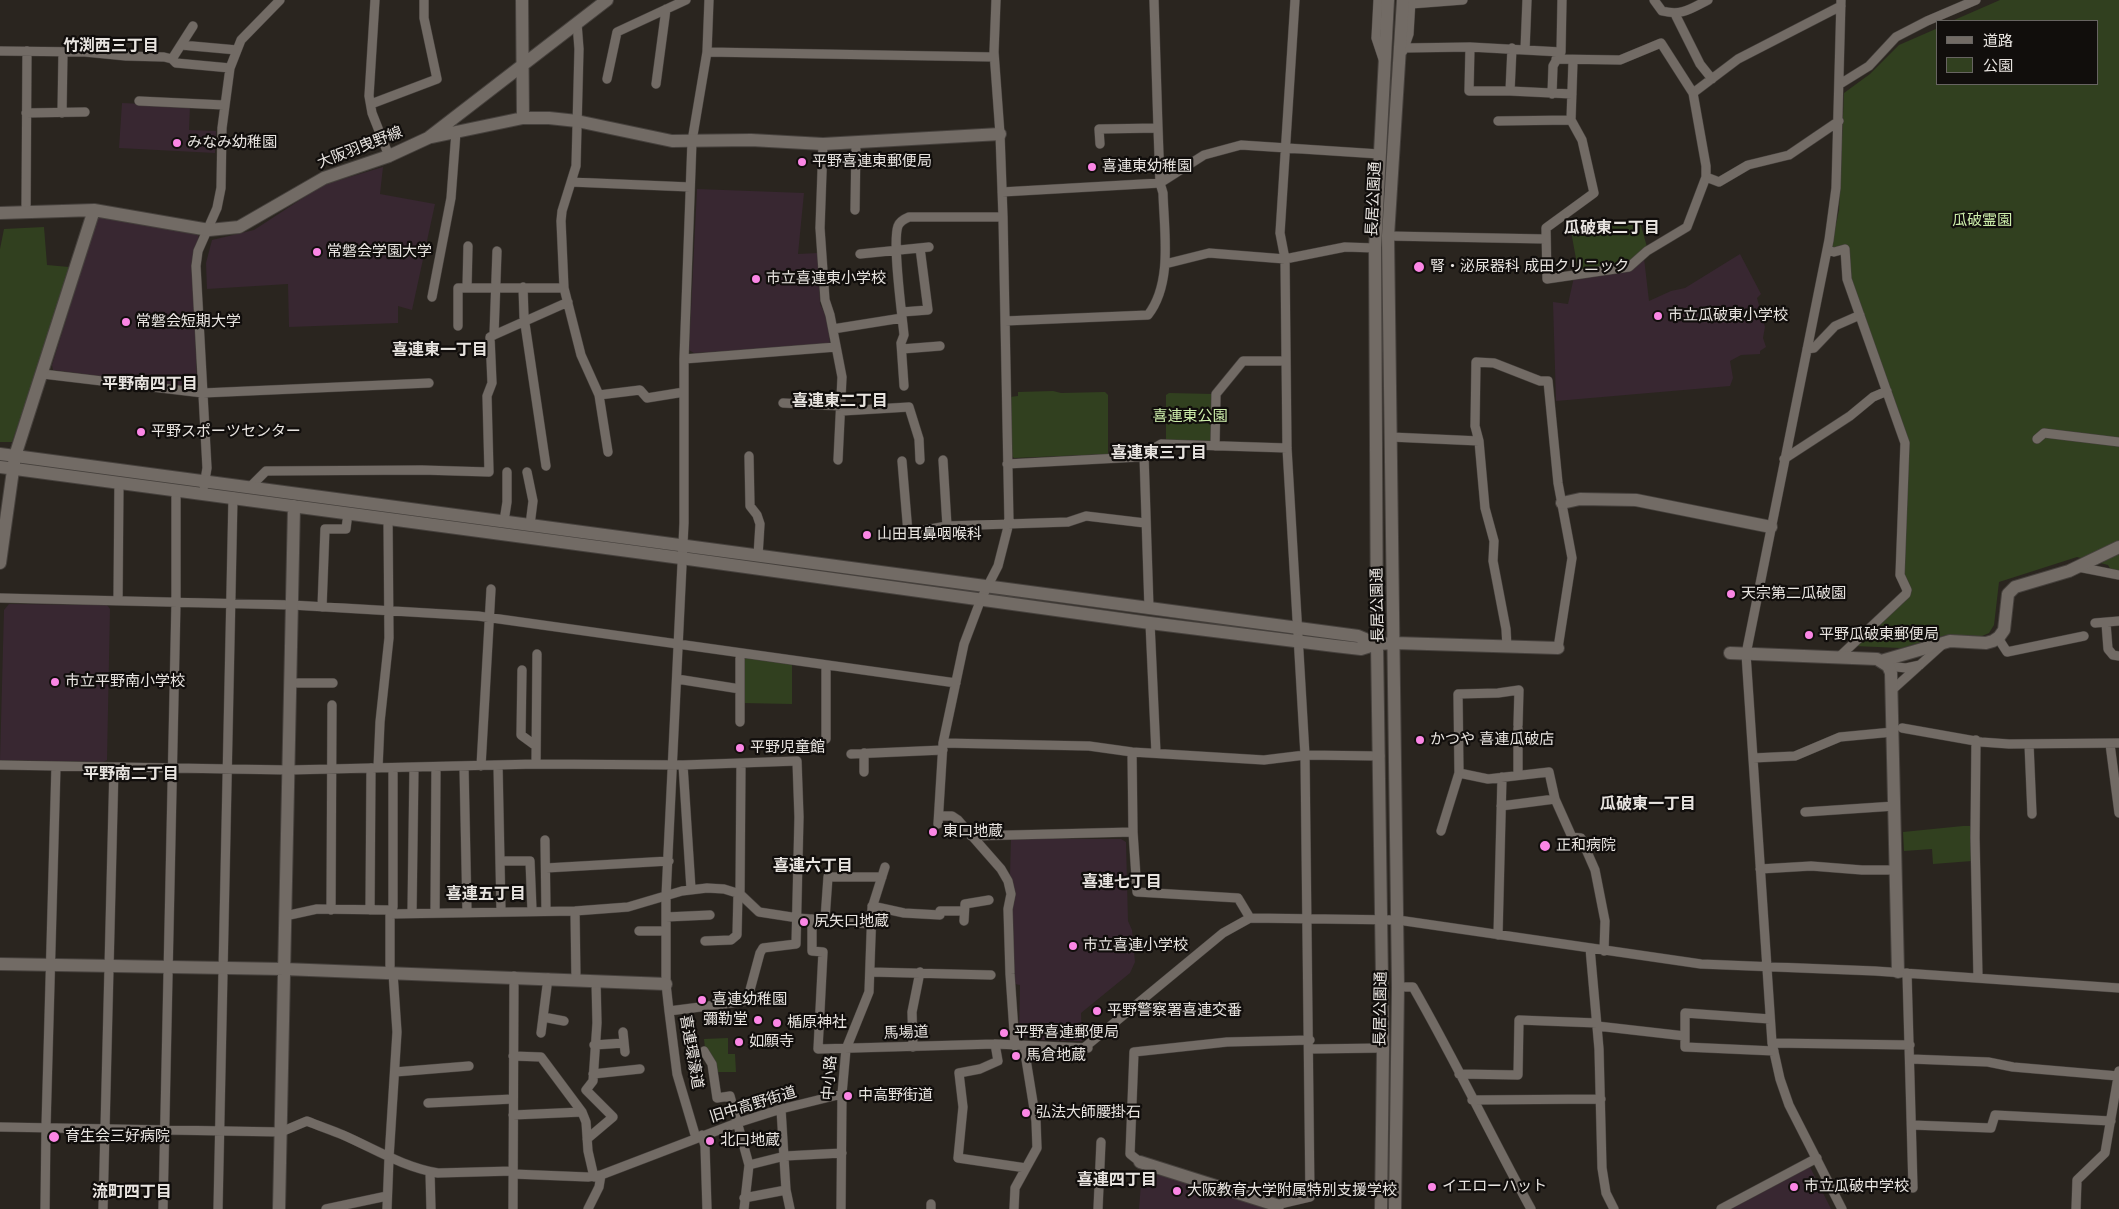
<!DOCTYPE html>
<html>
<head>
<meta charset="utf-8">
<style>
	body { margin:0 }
	#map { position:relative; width:2119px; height:1209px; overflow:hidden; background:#2a251f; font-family:Arial,"Noto Sans JP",sans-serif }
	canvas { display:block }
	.legend { position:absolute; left:1936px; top:20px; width:162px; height:65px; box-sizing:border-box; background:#110e0c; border:1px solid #676461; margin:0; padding:6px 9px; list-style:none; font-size:15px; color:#e8e4e0 }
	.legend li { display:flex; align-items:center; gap:10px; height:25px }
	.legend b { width:25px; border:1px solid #676461 }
</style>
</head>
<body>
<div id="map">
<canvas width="2119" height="1209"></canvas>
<ul class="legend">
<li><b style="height:6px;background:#726b65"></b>道路</li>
<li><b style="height:14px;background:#31401f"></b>公園</li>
</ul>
</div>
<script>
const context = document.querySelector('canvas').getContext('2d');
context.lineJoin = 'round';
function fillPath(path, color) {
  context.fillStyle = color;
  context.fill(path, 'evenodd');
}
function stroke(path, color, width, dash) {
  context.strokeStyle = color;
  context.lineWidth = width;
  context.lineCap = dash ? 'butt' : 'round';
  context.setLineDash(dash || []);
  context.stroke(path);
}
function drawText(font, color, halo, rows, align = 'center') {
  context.font = font + ' Arial,"Noto Sans JP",sans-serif';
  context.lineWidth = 4.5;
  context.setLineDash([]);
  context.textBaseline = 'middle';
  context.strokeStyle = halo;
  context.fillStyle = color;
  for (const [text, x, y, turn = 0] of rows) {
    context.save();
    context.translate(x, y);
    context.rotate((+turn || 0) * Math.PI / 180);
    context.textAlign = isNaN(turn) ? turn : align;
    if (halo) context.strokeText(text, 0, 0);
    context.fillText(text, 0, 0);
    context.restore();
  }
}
fillPath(new Path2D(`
	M122,103l68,3 -1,24 27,1 -1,22 -96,-5z
	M383,167l-3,27 55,10 -23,106 -14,-4v17l-109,4 -1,-43 -81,5 -1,-26 6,-23 42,-10 69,-45z
	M697,189l107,4 -6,61 20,-1 2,51 8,16 2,25 -136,8 -5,-3z
	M98,217l47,5 52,12 2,3 -6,17 4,135 -144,-19 -1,-5z
	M1740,254l21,40 -4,4 8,29 -2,11 3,9 -6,4v3l-19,1 -11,6 3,17 -3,8 -174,15 -3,-99 15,2 6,-27 70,-19 5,43 22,-10 14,-3z
	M9,604l98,1 3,4 -3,151 -4,2 -103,-2 4,-150z
	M1011,839h110l5,3 2,79 4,9 3,32 -5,11 -49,40 1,28 -50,-1 -13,-7 1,-48 -5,-1 -4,-71 4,-14 -5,-24z
	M1809,1165l22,44h-104z
	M1142,1171l57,14 67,24h-127z`), '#382731');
fillPath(new Path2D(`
	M2000,0h119v570h-8l-3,-5 -31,-8 -78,25 -5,43 -5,8 -7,3 -36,-1 -45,13 -47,-2 55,-50 -5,-22 4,-132 -58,-163 -3,-32 -16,1 8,-38 5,-117 26,-19 29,-29 39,-17v56h160v-63h-146z
	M1640,222l7,25 -19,18 -50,5 -7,-39z
	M44,227l3,38 22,2 -10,43 -47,132h-12v-193l4,-20z
	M1053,391l8,2 44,-1 3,3v59l-94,4 -3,-3 -1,-58 8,-1v-4z
	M1169,393l44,1v45l-2,2 -43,1 -2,-2v-45z
	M743,657l49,6v41l-50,-1z
	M1963,826h9v35l-39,3 -1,-15 -28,2 -1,-19z
	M728,1038v16h7l1,18h-22l-9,-24 -1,-9z`), '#31401f');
const street = new Path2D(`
	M375,0l-6,96 3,17 17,43
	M1378,0l-2,38 7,21
	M1654,0l8,11c20,5 28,-2 46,-11
	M1841,0l-5,188 -7,52 -83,414 26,389 8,36 9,26 53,104
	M1411,4l52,-4
	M1675,14l25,50 12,15
	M577,23l2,26 -3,117 -14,45 -1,10 3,67 17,67 18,40 9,57
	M181,45l56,5
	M1470,47l-1,44h41l62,3
	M1404,48l66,-1 91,5
	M1525,50l2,-50
	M0,51l85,1 41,4 38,1 8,2 4,4 54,5
	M1403,51l6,-17 2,-34
	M707,52l287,5
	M172,59l21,-33
	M1556,59l64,1 41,-17 32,50 13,73v11l-19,50 -40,24 -18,16 -82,12 -1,-51 48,-35 -12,-53 -11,-20 2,-59
	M607,79l10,-47 69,-32
	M656,84l10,-75
	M1840,84l29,-18 27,-29 31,-16 49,-21
	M1510,91l2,-43
	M1693,93l45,-34 103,-53
	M1552,94l1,-28 8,-14 1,-52
	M139,101l85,4
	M371,104l66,-25 -13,-61v-18
	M26,113l59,-1
	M62,113l1,-61
	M1498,121l73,-1
	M823,144l-3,84 5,72 5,15 12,62 -4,83
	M1100,144l-1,-15 59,-1
	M1706,177l13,5 29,-17 41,-10 50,-34
	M571,182l119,5
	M1002,192l158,-9 44,-28 37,-10 138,9
	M855,210l1,-67
	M26,212l1,-161
	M1388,236l158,3
	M1827,250l7,2 11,-3 2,30 58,164 -5,132 7,15 -1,4 -67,63
	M860,254l69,-7
	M1165,264l44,-11 76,6 60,-12 30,1
	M523,287l1,30 22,149
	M467,288l1,-42
	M432,297l19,-99 5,-66
	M902,312l26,-2 -8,-62
	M1005,321l143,-6c25,-32 16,-84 15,-122l-3,-10 -2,-55 -4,-128
	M458,326v-38h106
	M833,329l69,-11
	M494,335l74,-33
	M902,349l38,-3
	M1807,349l7,-1 21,-22 25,-11
	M684,359l152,-12
	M43,374l160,19 226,-10
	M904,386l-3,-43 3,-8c-2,-21 -12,-93 -6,-109 2,-5 6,-7 11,-9h94
	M599,395l41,-5 7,8 37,-6
	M783,403l59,3
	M842,411l67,-4 10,32 1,21
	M1391,437l88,4
	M2037,439l7,-6 75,9
	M1215,446l1,-52 27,-33h43
	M1144,455l5,153
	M749,456l1,50 7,9 3,9 -2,32
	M1784,459l66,-43 23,-19 14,-6
	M943,460l4,66
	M902,461l6,72 39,-7 121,-4 18,-6 59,7
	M1007,464l132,-7 22,-13 126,4
	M527,472l6,29 -3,24
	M204,486l3,-18 -11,-202 2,-15 19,-43 4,-20 1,-60 8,-60 11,-28 39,-40
	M251,486l15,-15 156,-1 67,2 -2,-76 5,-13 -2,-46 4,-2 3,-84
	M504,521l3,-19v-30
	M2078,567l41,8
	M0,598l292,7 186,11 478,67
	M118,601l1,-119
	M322,607l3,-78h21l2,-16
	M1150,623l6,130
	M2095,623l24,-2
	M2106,623l2,26 5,6 6,1
	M1998,638l9,14 77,-16
	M1507,647l-1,-18 -13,-68 1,-20 -9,-33 -6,-67 -4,-15 1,-64 18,1 46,18h8l10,102 14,75 -14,90
	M826,665v74
	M1888,666l18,2 14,-3
	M522,670l-1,65 15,11
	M677,679l63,10
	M291,683h42
	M1891,691l51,-46
	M740,722v-69
	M1518,728v47
	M1902,728l79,14 28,2 110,-1
	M1976,740l-1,98 3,139
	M943,743l146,3 43,6 132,8 41,-5 75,1
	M2029,744l3,70
	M2110,744l9,69
	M1132,752l1,80 4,60 101,6 12,20
	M864,753v19
	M851,754l92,-4
	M1753,758l42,-2 45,-19 53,-5
	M536,764l1,-110
	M0,765l289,5 247,-6 147,1 114,-4 2,56 -3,127 -33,4 -3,5 -13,48 -78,10
	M498,765l3,146
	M683,765l8,124
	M464,766l3,146
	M481,766l10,-177
	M378,768l2,-46 9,-84 -1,-120
	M1459,773l29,6 61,-7 6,27 17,38 9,1 14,32 10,51 -1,30
	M1501,806l54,-7
	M1805,812l90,-6
	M939,816h13l6,4 43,49 7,12 3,13 -3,15 2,65 5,72
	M938,824l5,-81 21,-99 17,-45 17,-33 11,-43 -6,-306 -3,-83 -6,-82 2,-52
	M1441,831l18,-58 -1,-79 40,-1 21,-3 -1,35
	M971,836l162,-4
	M545,840l1,71
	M500,861h30l2,49
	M546,868l123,-7
	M1760,869l51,-3 51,4h34
	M740,894l1,-131
	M872,906l32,7 36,2
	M331,910l1,-205
	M370,910l1,-142
	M575,911l1,69
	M940,911h24
	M412,913l2,-146
	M435,913l1,-146
	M390,914l185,-3 53,-4 54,-16 25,-3 17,1 16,5 19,18 39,6 72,6
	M285,916l32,-7 73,1
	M666,917l44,-2
	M812,919v32l11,1 -5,97 177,-5 93,4
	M825,919l3,-42h54
	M964,921l1,-17 24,-4
	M639,931h27
	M1498,935l4,-158
	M705,941l26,-1 6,-5 1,-42
	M1590,948l9,101 3,119 4,25 8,16
	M870,972l121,3
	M390,973v-63l3,-3v-139
	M1907,973l6,215
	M1398,987h15c42,73 78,149 118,222
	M543,1017l21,4
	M1770,1019l-85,-6v34l89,4
	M1597,1026l88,10
	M623,1032l2,20
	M541,1033l7,-55
	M1772,1043l138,2
	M995,1044l3,17 -18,8 -21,4 4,34 -5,51 68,10
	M594,1045l30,-2
	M913,1047l-1,-35 8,-40
	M1085,1047l138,-114 27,-15 148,2 303,44 174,7 244,17
	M1310,1049l73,-1
	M704,1051l8,13 5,34 13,-2 19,69 -5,44
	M513,1056l28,1 41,55 4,10 2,29 6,26
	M1911,1059l77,3 25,5 105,9
	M395,1072l74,-6
	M593,1074l47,-5
	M1459,1074l59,1 1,-55 78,3
	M1472,1100l129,-1
	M428,1103l85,-4
	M781,1109l5,81 4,19
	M513,1115l69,-3
	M1912,1125l79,3 4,-13 116,6
	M0,1127l281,5 26,-11c12,5 24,9 36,14 32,14 60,32 95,38l75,-2
	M702,1135l3,11 2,63
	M696,1138l-19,-64 -8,-63 -3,-27v-88l18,-373v-164l8,-218 15,-89 2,-52
	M587,1139l26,-22 -27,-27 7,-9 4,-58 -1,-42
	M1140,1162l-10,-8 4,-102 93,-10 83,-2
	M749,1165l36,-9 57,-3
	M430,1172l1,37
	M513,1174l75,3 13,-2 136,-52 44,-14 61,-15
	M744,1198l42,-8
	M45,1209l1,-82 10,-361
	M103,1209l11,-442
	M163,1209l13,-607v-112
	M218,1209l15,-712
	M326,1209l61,-13
	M387,1209l2,-51 8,-126 -4,-59
	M513,1209l1,-233
	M588,1209l11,-22 2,-12
	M841,1209l1,-115 4,-45 23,-57 3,-84 13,-41
	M931,1209v-5
	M1014,1209l1,-21 22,-40 -1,-27 -12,-74
	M1098,1209l3,-67
	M1279,1209l-3,-4 34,-8 -5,-442 -18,-307 -2,-189 -5,-26 15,-233
	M1721,1209l96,-51
	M2076,1209l1,-29 28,-27 14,-82`);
const secondary = new Path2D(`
	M522,0l1,118
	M432,137l91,-19h26l28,3 95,20 79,-1 72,4 177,-10
	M0,213l94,-3 115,20 30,-3 85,-49 65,-22 39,-18 179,-138
	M0,454l1358,182 19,8
	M0,467l681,91 469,65 185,23 26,3 16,-5 18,-1 163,5
	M1562,503l18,-4 56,1 135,27
	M0,563l15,-107 79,-246
	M1730,653l147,6 11,7 3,7 7,299
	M1881,661l69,-20 36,2 7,-2 6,-4 5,-7 4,-36 7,-7 54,-16 50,-24
	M0,964l284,5 382,15
	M1140,1162l136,43
	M279,1209l15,-703
	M1381,1209l2,-161 -6,-404 -2,-396 13,-248
	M1395,1209l3,-222 -10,-751 15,-236`);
stroke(street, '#46413d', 10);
stroke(secondary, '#46413d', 14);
stroke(street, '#726b65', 9);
stroke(secondary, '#726b65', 12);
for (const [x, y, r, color] of [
	[177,143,5,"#fb86e5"],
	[802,162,5,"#fb86e5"],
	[1092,167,5,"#fb86e5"],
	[317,252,5,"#fb86e5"],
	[1419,267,6,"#fb86e5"],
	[756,279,5,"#fb86e5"],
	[1658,316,5,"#fb86e5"],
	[126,322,5,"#fb86e5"],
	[141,432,5,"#fb86e5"],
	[867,535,5,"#fb86e5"],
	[1731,594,5,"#fb86e5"],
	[1809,635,5,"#fb86e5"],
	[55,682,5,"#fb86e5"],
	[1420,740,5,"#fb86e5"],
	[740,748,5,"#fb86e5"],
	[933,832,5,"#fb86e5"],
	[1545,846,6,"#fb86e5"],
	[804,922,5,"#fb86e5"],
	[1073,946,5,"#fb86e5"],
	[702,1000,5,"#fb86e5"],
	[1097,1011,5,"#fb86e5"],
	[758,1020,5,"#fb86e5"],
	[777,1023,5,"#fb86e5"],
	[1004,1033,5,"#fb86e5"],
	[739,1042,5,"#fb86e5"],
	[1016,1056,5,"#fb86e5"],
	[848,1096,5,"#fb86e5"],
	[1026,1113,5,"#fb86e5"],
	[54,1137,6,"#fb86e5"],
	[710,1141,5,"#fb86e5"],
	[1432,1187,5,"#fb86e5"],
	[1794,1187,5,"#fb86e5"],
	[1177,1191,5,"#fb86e5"]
]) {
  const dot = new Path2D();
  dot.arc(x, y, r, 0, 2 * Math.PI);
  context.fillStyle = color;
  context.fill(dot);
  stroke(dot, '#110e0c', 2);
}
drawText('15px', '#e8e4e0', '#110e0c', [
	["みなみ幼稚園",187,143],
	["平野喜連東郵便局",812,162],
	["喜連東幼稚園",1102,167],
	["常磐会学園大学",327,252],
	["腎・泌尿器科 成田クリニック",1430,267],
	["市立喜連東小学校",766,279],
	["市立瓜破東小学校",1668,316],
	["常磐会短期大学",136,322],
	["平野スポーツセンター",151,432],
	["山田耳鼻咽喉科",877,535],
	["天宗第二瓜破園",1741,594],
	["平野瓜破東郵便局",1819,635],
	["市立平野南小学校",65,682],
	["かつや 喜連瓜破店",1430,740],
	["平野児童館",750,748],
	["東口地蔵",943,832],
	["正和病院",1556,846],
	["尻矢口地蔵",814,922],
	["市立喜連小学校",1083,946],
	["喜連幼稚園",712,1000],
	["平野警察署喜連交番",1107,1011],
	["彌勒堂",748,1020,"right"],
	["楯原神社",787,1023],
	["平野喜連郵便局",1014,1033],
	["如願寺",749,1042],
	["馬倉地蔵",1026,1056],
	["中高野街道",858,1096],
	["弘法大師腰掛石",1036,1113],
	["育生会三好病院",65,1137],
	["北口地蔵",720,1141],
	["イエローハット",1442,1187],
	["市立瓜破中学校",1804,1187],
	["大阪教育大学附属特別支援学校",1187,1191]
], 'left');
drawText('15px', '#e8e4e0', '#110e0c', [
	["大阪羽曳野線",360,148,-21],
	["長居公園通",1374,199,-87],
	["長居公園通",1378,605,-91],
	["長居公園通",1381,1009,-89],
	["馬場道",906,1033,-2],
	["喜連環濠道",691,1052,80],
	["中小路",830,1078,-86],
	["旧中高野街道",753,1105,-17]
]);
drawText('15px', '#ceefac', '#110e0c', [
	["瓜破霊園",1982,221],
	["喜連東公園",1190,417]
]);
drawText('bold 16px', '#e8e4e0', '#110e0c', [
	["竹渕西三丁目",111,47],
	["瓜破東二丁目",1612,229],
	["喜連東一丁目",440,351],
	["平野南四丁目",150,385],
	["喜連東二丁目",840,402],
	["喜連東三丁目",1159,454],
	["平野南二丁目",131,775],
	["瓜破東一丁目",1648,805],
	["喜連六丁目",813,867],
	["喜連七丁目",1122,883],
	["喜連五丁目",486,895],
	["喜連四丁目",1117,1181],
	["流町四丁目",132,1193]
]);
</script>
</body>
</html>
